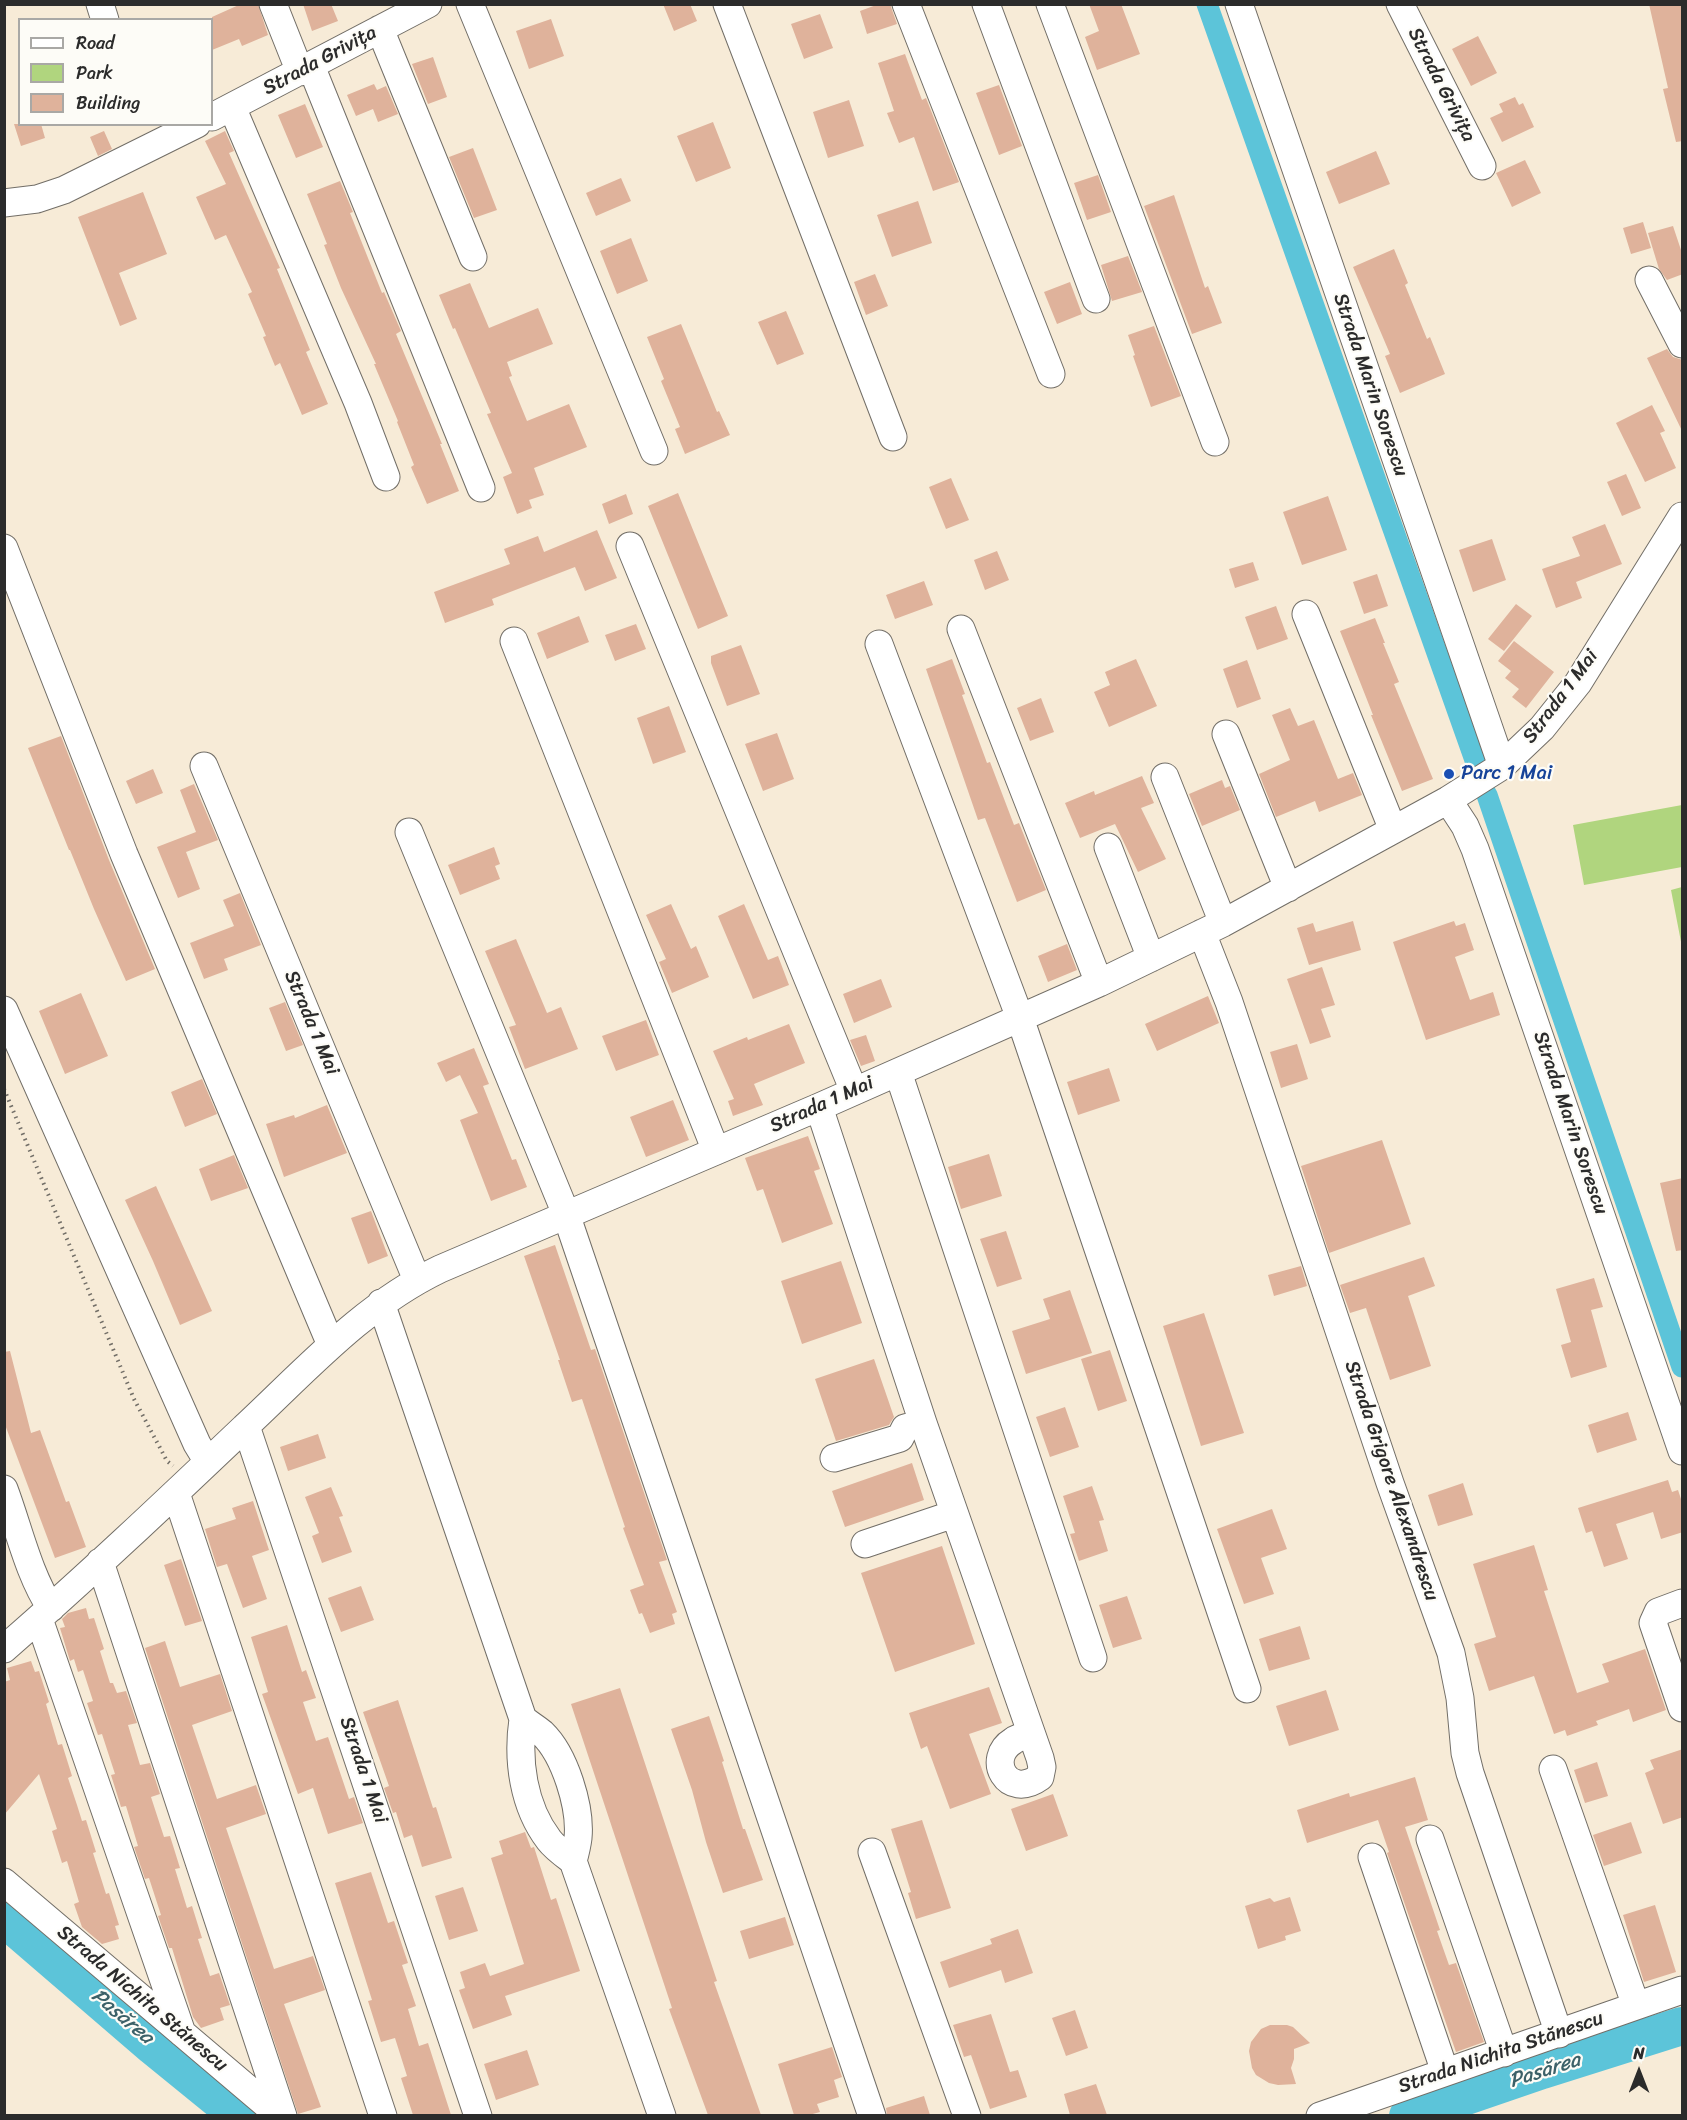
<!DOCTYPE html>
<html>
<head>
<meta charset="utf-8">
<style>
	body { margin:0 }
	#map { position:relative; width:1687px; height:2120px; overflow:hidden; background:#f7ebd7; font-family:Sriracha,sans-serif }
	canvas { display:block }
	.frame { position:absolute; inset:0; border:6px solid #2b2b2b; pointer-events:none }
	.legend { position:absolute; left:18px; top:18px; width:195px; height:108px; box-sizing:border-box; background:#fdfcf7; border:2px solid #a9a8a5; margin:0; padding:8px 10px; list-style:none; font-size:18px; color:#2b2b2b }
	.legend li { display:flex; align-items:center; gap:12px; height:30px }
	.legend b { width:30px; border:2px solid #a9a8a5 }
	.north { position:absolute; left:1609px; top:2042px; width:60px; height:60px; -webkit-text-stroke:4px #fdfcf7; paint-order:stroke; rotate:0deg; font-size:16px; font-weight:700; line-height:24px; text-align:center; color:#2b2b2b }
	.north::after { content:''; display:block; margin:auto; width:21px; height:27px; background:#2b2b2b; clip-path:polygon(50% 0,100% 100%,50% 72%,0 100%) }
</style>
</head>
<body>
<div id="map">
<canvas width="1687" height="2120"></canvas>
<div class="frame"></div>
<ul class="legend">
<li><b style="height:8px;background:#fff"></b>Road</li>
<li><b style="height:16px;background:#b0d57e"></b>Park</li>
<li><b style="height:16px;background:#dfb29b"></b>Building</li>
</ul>
<div class="north">N</div>
</div>
<script>
const context = document.querySelector('canvas').getContext('2d');
context.lineJoin = 'round';
function fillPath(path, color) {
  context.fillStyle = color;
  context.fill(path, 'evenodd');
}
function stroke(path, color, width, dash) {
  context.strokeStyle = color;
  context.lineWidth = width;
  context.lineCap = dash ? 'butt' : 'round';
  context.setLineDash(dash || []);
  context.stroke(path);
}
function drawText(font, color, halo, rows, align = 'center') {
  context.font = font + ' Sriracha,sans-serif';
  context.lineWidth = 4.5;
  context.setLineDash([]);
  context.textBaseline = 'middle';
  context.strokeStyle = halo;
  context.fillStyle = color;
  for (const [text, x, y, turn = 0] of rows) {
    context.save();
    context.translate(x, y);
    context.rotate((+turn || 0) * Math.PI / 180);
    context.textAlign = isNaN(turn) ? turn : align;
    if (halo) context.strokeText(text, 0, 0);
    context.fillText(text, 0, 0);
    context.restore();
  }
}
fillPath(new Path2D(`
	M1682,805v62l-98,18 -11,-60z
	M1682,887v60l-11,-57z`), '#b0d57e');
stroke(new Path2D(`
	M1207,4l269,759
	M1487,795l195,572`), '#5cc4d9', 21);
stroke(new Path2D(`
	M4,1918l149,128 86,70
	M1408,2116l134,-46 140,-44`), '#5cc4d9', 38);
fillPath(new Path2D(`
	M241,4h17l10,31 -26,11 -3,-7 -27,11v-33z
	M303,4h28l7,17 -26,10z
	M663,4h27l7,17 -23,10z
	M879,4h11l7,20 -30,10 -7,-23z
	M1089,4h32l19,50 -43,16 -12,-33 14,-6z
	M1649,4h34v137l-7,1 -13,-53 5,-1z
	M820,14l13,34 -29,11 -13,-35z
	M551,19l13,37 -35,13 -13,-38z
	M1478,36l19,37 -26,13 -19,-37z
	M905,54l17,46 4,-2 33,84 -26,9 -19,-54 -15,6 -12,-30 7,-2 -16,-48z
	M433,57l14,40 -19,7 -16,-40z
	M374,84l3,6 9,-4 12,28 -20,8 -5,-13 -17,7 -9,-21z
	M999,85l23,61 -23,9 -23,-62z
	M1515,97l4,8 4,-2 11,24 -32,15 -12,-24 13,-6 -4,-8z
	M849,100l15,46 -36,12 -15,-46z
	M305,104l18,43 -27,11 -18,-43z
	M713,122l18,46 -35,14 -19,-46z
	M14,124h27l4,14 -24,8z
	M104,131l8,18 -14,7 -8,-19z
	M225,131l9,20 -5,2 51,115 -3,1 33,81 -4,2 22,52 -26,11 -22,-52 -5,3 -12,-29 3,-1 -18,-42 4,-2 -26,-57 -11,5 -19,-43 30,-13 -21,-43z
	M473,148l24,62 -23,8 -25,-61z
	M1376,151l14,33 -51,20 -13,-32z
	M1525,160l16,33 -29,14 -16,-34z
	M1098,175l13,37 -24,8 -13,-37z
	M621,178l10,23 -35,15 -10,-23z
	M340,181l13,31 -3,1 32,80 2,-1 17,39 -5,3 46,110h-2l19,47 -32,13 -16,-37 3,-2 -17,-43 1,-1 -24,-57h2l-35,-76 -17,-43 3,-1 -20,-50z
	M143,192l24,62 -48,19 18,46 -17,7 -42,-109z
	M1174,195l31,93 3,-2 14,37 -30,11 -48,-128z
	M918,201l14,42 -40,14 -15,-42z
	M1643,222l8,26 -20,6 -8,-26z
	M1673,226l10,30v18l-16,6 -8,-11 -11,-36z
	M631,238l17,43 -31,13 -17,-43z
	M1394,249l14,34 -3,2 22,54 3,-2 15,37 -45,19 -15,-37 5,-2 -37,-87z
	M1128,256l14,36 -30,9 -11,-36z
	M875,274l13,32 -22,9 -12,-33z
	M1070,282l12,32 -25,10 -13,-32z
	M470,283l19,45 49,-20 15,36 -46,18 5,14 -3,1 18,44 42,-17 18,43 -53,21 10,27 -15,5 3,8 -15,6 -14,-37 9,-4 -25,-59 4,-1 -36,-85 -2,1 -14,-34z
	M786,311l18,43 -27,11 -19,-43z
	M681,324l36,88 2,-1 11,24 -45,19 -10,-25 5,-2 -19,-46 3,-2 -17,-42z
	M1154,326l27,70 -30,11 -18,-51 2,-1 -7,-20z
	M1667,349l6,8 10,3v73l-36,-75z
	M1652,405l13,26 -5,2 16,35 -31,14 -29,-59z
	M1626,474l15,34 -19,8 -15,-34z
	M951,478l18,42 -23,9 -17,-42z
	M678,493l50,123 -30,13 -50,-123z
	M626,494l7,20 -24,10 -7,-20z
	M1328,496l19,54 -45,15 -19,-53z
	M1605,524l17,40 -46,18 6,16 -26,10 -14,-39 38,-13 -8,-19z
	M597,530l20,48 -32,13 -10,-24 -83,32 2,6 -49,18 -11,-31 76,-28 -6,-15 34,-13 6,16z
	M1492,539l14,41 -33,12 -14,-42z
	M997,551l12,29 -24,10 -11,-30z
	M1253,562l6,18 -24,8 -6,-19z
	M1377,574l11,32 -24,8 -11,-32z
	M924,581l9,24 -38,14 -9,-24z
	M1516,604l16,12 -28,35 -16,-12z
	M1276,606l12,33 -31,11 -12,-33z
	M579,616l10,26 -42,17 -10,-26z
	M1375,618l10,25h-2l16,39 -5,2 39,95 -31,12 -31,-76h2l-33,-84z
	M636,624l10,25 -31,12 -10,-26z
	M1514,641l40,31 -28,36 -14,-11 7,-8 -14,-11 6,-7 -13,-10z
	M741,645l19,49 -33,12 -16,-43v-7z
	M952,659l13,35 -3,1 25,68 3,-1 24,63 5,-2 27,67 -29,12 -32,-84 -7,2 -52,-151z
	M1136,659l21,47 -48,21 -15,-35 16,-7 -5,-13z
	M1247,660l14,39 -24,9 -14,-39z
	M1041,698l13,34 -24,9 -13,-33z
	M669,706l17,46 -33,12 -16,-46z
	M1290,708l8,18 16,-6 24,59 15,-6 9,22 -43,17 -4,-11 -39,16 -17,-43 31,-14 -18,-45z
	M777,733l17,46 -31,12 -18,-47z
	M61,736l48,124 46,109 -29,12 -32,-72 -24,-59h-1l-41,-102z
	M153,769l10,24 -27,11 -10,-23z
	M1142,776l12,27 -13,5 25,51 -28,13 -23,-48 -35,14 -15,-35 29,-12 1,4z
	M1222,780l3,8 5,-2 10,24 -38,16 -13,-32z
	M194,784l24,56 -32,12 14,37 -22,9 -21,-51 39,-15 -16,-42z
	M494,847l6,17 -5,2 5,13 -40,16 -12,-30z
	M240,893l21,52 -37,14 4,11 -24,9 -14,-36 44,-17 -11,-26z
	M671,904l20,45 5,-3 13,31 -37,16 -13,-31 7,-3 -20,-44z
	M744,904l24,56 10,-4 11,29 -36,14 -35,-83z
	M1353,921l8,29 -52,15 -12,-37 16,-5 3,9z
	M1454,921l2,5 9,-3 9,27 -19,7 15,43 23,-8 7,23 -74,25 -33,-98z
	M516,939l31,74 14,-6 17,42 -53,20 -16,-42 7,-2 -31,-74z
	M1067,944l10,26 -29,12 -10,-26z
	M1322,967l13,38 -14,4 10,28 -21,7 -23,-65z
	M881,979l11,28 -38,16 -11,-29z
	M81,993l27,63 -43,18 -26,-63z
	M1208,996l11,27 -62,28 -12,-27z
	M285,1002l18,43 -17,6 -17,-43z
	M646,1020l13,35 -43,16 -14,-35z
	M789,1024l16,39 -51,21 9,21 -30,11 -5,-15 6,-2 -21,-48 34,-14 1,3z
	M866,1035l9,26 -14,5 -11,-26z
	M1297,1044l11,35 -27,9 -11,-36z
	M474,1048l15,36 -6,2 29,74 4,-1 11,28 -36,14 -31,-81 18,-7 -18,-38 -14,7 -9,-19z
	M1109,1068l11,33 -42,14 -11,-33z
	M202,1079l15,35 -32,13 -14,-35z
	M673,1100l16,40 -43,17 -16,-40z
	M327,1105l20,48 -63,24 -18,-53 28,-9 1,3z
	M808,1136l12,33 -6,2 19,53 -51,19 -19,-54 -6,2 -12,-33z
	M1382,1140l29,84 -82,29 -28,-87z
	M989,1154l13,42 -41,13 -13,-42z
	M234,1155l14,33 -37,13 -12,-32z
	M1683,1178v72l-7,1 -16,-68z
	M156,1186l56,125 -32,14 -27,-64 -28,-61z
	M371,1211l17,45 -20,8 -17,-46z
	M1006,1231l16,48 -25,8 -17,-48z
	M555,1245l36,105 4,-1 72,211 -8,2 18,50 -5,2 3,10 -25,9 -8,-20 -3,1 -9,-24 14,-5 -21,-57 2,-1 -18,-53 -25,-75 -10,3 -14,-42h2l-36,-104z
	M1424,1257l11,29 -27,10 23,70 -41,14 -24,-72 -16,5 -10,-28z
	M841,1261l21,62 -60,21 -21,-63z
	M1301,1266l6,20 -33,10 -6,-21z
	M1594,1278l9,29 -12,3 16,57 -36,11 -10,-33 10,-3 -15,-53z
	M1070,1290l22,63 -66,21 -14,-43 38,-12 -7,-20z
	M1204,1313l40,120 -43,13 -38,-120z
	M1110,1350l17,51 -29,10 -17,-52z
	M10,1351l21,82 9,-3 26,72 3,-1 17,46 -31,11 -51,-136v-70z
	M874,1359l20,58 -5,8 -53,16 -21,-62z
	M1065,1407l14,40 -29,10 -14,-40z
	M1628,1412l9,28 -40,13 -9,-28z
	M318,1434l8,24 -38,13 -8,-24z
	M912,1463l12,37 -79,27 -13,-36z
	M1668,1480l4,12 6,-2 5,15v27l-22,7 -8,-27 -37,12 12,35 -24,8 -12,-36 -6,2 -8,-25z
	M1463,1483l10,32 -35,11 -10,-31z
	M1092,1486l12,34 -5,1 9,30 -29,10 -9,-27 5,-1 -12,-37z
	M331,1487l12,29 -4,1 13,35 -30,11 -10,-27 7,-3 -14,-36z
	M253,1501l16,49 -17,6 15,43 -24,9 -16,-44 -10,3 -12,-38 31,-10 -4,-11z
	M1272,1509l15,40 -26,9 13,36 -30,10 -27,-75z
	M1534,1545l14,45 -4,1 33,102 32,-11 -7,-18 43,-15 21,61 -33,12 -4,-13 -33,12 2,4 -31,11 -2,-6 -11,4 -20,-58 -45,15 -15,-47 22,-7 -23,-73z
	M942,1546l33,98 -80,28 -34,-99z
	M181,1559l21,62 -17,5 -21,-61z
	M361,1586l13,34 -33,12 -13,-34z
	M1127,1596l15,43 -29,9 -14,-43z
	M86,1608l3,11 5,-1 10,31 -4,2 10,32h3l4,10 9,-2 11,32 -9,2 12,40 10,-2 10,31 -9,3 13,40 6,-1 10,32 -5,1 12,39 5,-2 10,32 -4,1 12,37 9,-3 11,32 -10,3 4,12 -23,8 -8,-11 -21,-69h-3l-11,-32 3,-1 -12,-37 -4,1 -11,-32 4,-1 -12,-40 -5,1 -10,-32 4,-1 -13,-40 -4,1 -11,-32 6,-2 -10,-31 -5,2 -4,-13 -4,2 -10,-33 5,-1 -3,-8 6,-6z
	M287,1625l15,47 4,-2 10,28 -13,4 13,39 12,-4 21,62 5,-2 9,26 -35,11 -15,-46 -15,6 -36,-100 6,-2 -17,-55z
	M1300,1626l10,33 -41,12 -10,-32z
	M165,1641l15,46 40,-13 12,37 -40,14 25,74 39,-14 10,29 -40,14 48,141 39,-13 12,34 -41,14 37,103 -23,7 -153,-466z
	M31,1661l4,11 4,-1 10,31 -3,2 12,41 4,-1 10,32 -4,2 9,27 5,16 4,-1 10,32 -3,1 13,41 3,-1 10,32 -4,1 4,13 -17,5 -20,-17 -8,-23 5,-2 -12,-41 -5,2 -10,-32 5,-2 -18,-55 -35,41v-133l6,-2 -3,-12z
	M989,1687l13,36 -33,11 22,60 -41,15 -23,-63 -6,3 -12,-36z
	M620,1688l97,293 -3,1 47,133h-53l-39,-106 3,-1 -101,-304z
	M1326,1690l13,40 -50,16 -13,-40z
	M398,1700l35,108 3,-1 16,51 -30,9 -10,-32 -8,3 -8,-26 -3,1 -9,-25 5,-2 -26,-74z
	M709,1716l15,45 -2,1 21,67h2l18,51 -40,13 -17,-51 -14,-52 -21,-61z
	M1683,1749v68l-20,7 -18,-51 9,-4 -4,-9z
	M1597,1762l11,34 -23,7 -11,-33z
	M1415,1777l13,43 -23,7 35,103 -3,1 12,34 7,-2 28,79 -28,10 -69,-199 2,-1 -11,-32 -71,23 -10,-33 52,-17 1,4z
	M1053,1794l15,42 -42,15 -15,-42z
	M922,1820l29,88 -35,11 -8,-26 3,-1 -20,-63z
	M1631,1822l11,31 -38,13 -11,-31z
	M525,1832l6,16 3,-1 17,53 5,-2 24,73 -75,25 7,19 -39,14 -14,-39 6,-2 -5,-16 25,-9 5,13 34,-12 -33,-106 12,-4 -4,-13z
	M371,1872l17,51 6,-2 14,42 -6,2 14,41 -8,3 11,37 9,-3 23,72h-38l-12,-37 6,-2 -12,-38 -14,4 -13,-41 4,-1 -37,-117z
	M463,1887l15,44 -29,9 -14,-44z
	M1290,1897l11,34 -16,5 1,4 -28,9 -13,-43 25,-8 4,4z
	M1655,1905l21,67 -32,10 -21,-67z
	M785,1917l9,28 -45,14 -9,-28z
	M1018,1929l15,44 -28,10 -4,-13 -52,18 -9,-26 52,-18 -2,-5z
	M1075,2010l13,38 -22,8 -14,-38z
	M991,2014l19,58 8,-2 9,27 -37,12 -19,-54 -7,2 -11,-32z
	M1270,2025h17l6,2 17,16 -16,6v10l-3,9 5,16 -18,1 -9,-2 -13,-8 -4,-7 -3,-17 2,-9 10,-13z
	M832,2047l10,30 -8,3 5,17 -22,7 3,8 -11,3h-15l-16,-51z
	M527,2050l12,35 -43,15 -12,-36z
	M1096,2084l11,31h-37l-6,-21z
	M924,2096l6,19h-43l-1,-7z`), '#dfb29b');
const minor = new Path2D(`
	M100,4l5,16
	M273,4l27,68
	M470,4l184,447
	M727,4l166,433
	M906,4l145,370
	M986,4l110,295
	M1050,4l165,438
	M1239,4l263,762
	M1400,4l82,162
	M380,29l93,228
	M311,66l170,422
	M232,107l126,296 28,74
	M212,117l216,-113
	M4,203l33,-4 27,-9 133,-66
	M1649,280l33,64
	M630,546l224,545
	M4,548l120,306 207,491
	M1306,614l87,216
	M961,629l138,354
	M514,641l202,510
	M879,644l141,374 227,671
	M1226,734l62,154
	M204,766l213,514
	M1165,777l58,146
	M1448,800l17,26 10,23 207,602
	M409,832l157,382 306,902
	M1108,847l43,111
	M1202,933l27,69 161,481 61,170 9,45 5,55 5,20 89,261
	M4,1010l193,434 11,18
	M898,1072l195,586
	M819,1107l104,316 117,335 2,9 -2,10c-33,24 -55,-19 -27,-36 5,-4 12,-5 18,-6
	M381,1303l142,416c-6,41 0,87 26,121 6,8 16,15 24,21l89,255
	M246,1426l232,690
	M834,1458l66,-20 5,-10 18,-5
	M4,1489c14,37 25,87 47,119
	M176,1493l207,623
	M865,1544l89,-30
	M100,1562l183,554
	M1682,1603l-24,9 -5,11 29,85
	M39,1619l143,414
	M4,1649c83,-72 163,-148 242,-223 61,-57 117,-120 194,-157l379,-162 280,-124 124,-60 225,-123 54,-34 40,-38 36,-45 104,-167
	M523,1719c6,5 13,9 19,14 23,22 39,74 36,105 -1,8 -3,16 -5,23
	M1553,1769l83,237
	M1430,1839l74,214
	M872,1852l95,264
	M1372,1857l73,215
	M4,1882l276,234
	M1320,2116l362,-126`);
stroke(minor, '#726e67', 29);
stroke(new Path2D(`
	M4,1089l130,310 33,62 6,5`), '#726e67', 4, [1.5, 4.5]);
stroke(minor, '#fff', 27);
for (const [x, y, r, color] of [
	[1449,774,6,"#1a4fb4"]
]) {
  const dot = new Path2D();
  dot.arc(x, y, r, 0, 2 * Math.PI);
  context.fillStyle = color;
  context.fill(dot);
  stroke(dot, '#fdfcf7', 2);
}
drawText('20px', '#2b2b2b', '#fdfcf7', [
	["Strada Grivița",320,61,-28],
	["Strada Grivița",1441,85,63],
	["Strada Marin Sorescu",1370,385,71],
	["Strada 1 Mai",1561,697,-53],
	["Strada 1 Mai",311,1023,67],
	["Strada 1 Mai",822,1105,-24],
	["Strada Marin Sorescu",1570,1123,71],
	["Strada Grigore Alexandrescu",1391,1481,71],
	["Strada 1 Mai",363,1770,71],
	["Strada Nichita Stănescu",142,1999,40],
	["Strada Nichita Stănescu",1501,2053,-19]
]);
drawText('20px', '#164399', '#fdfcf7', [
	["Parc 1 Mai",1461,774]
], 'left');
drawText('italic 21px', '#3c6168', '#fdfcf7', [
	["Pasărea",122,2017,40],
	["Pasărea",1545,2071,-18]
]);
</script>
</body>
</html>
